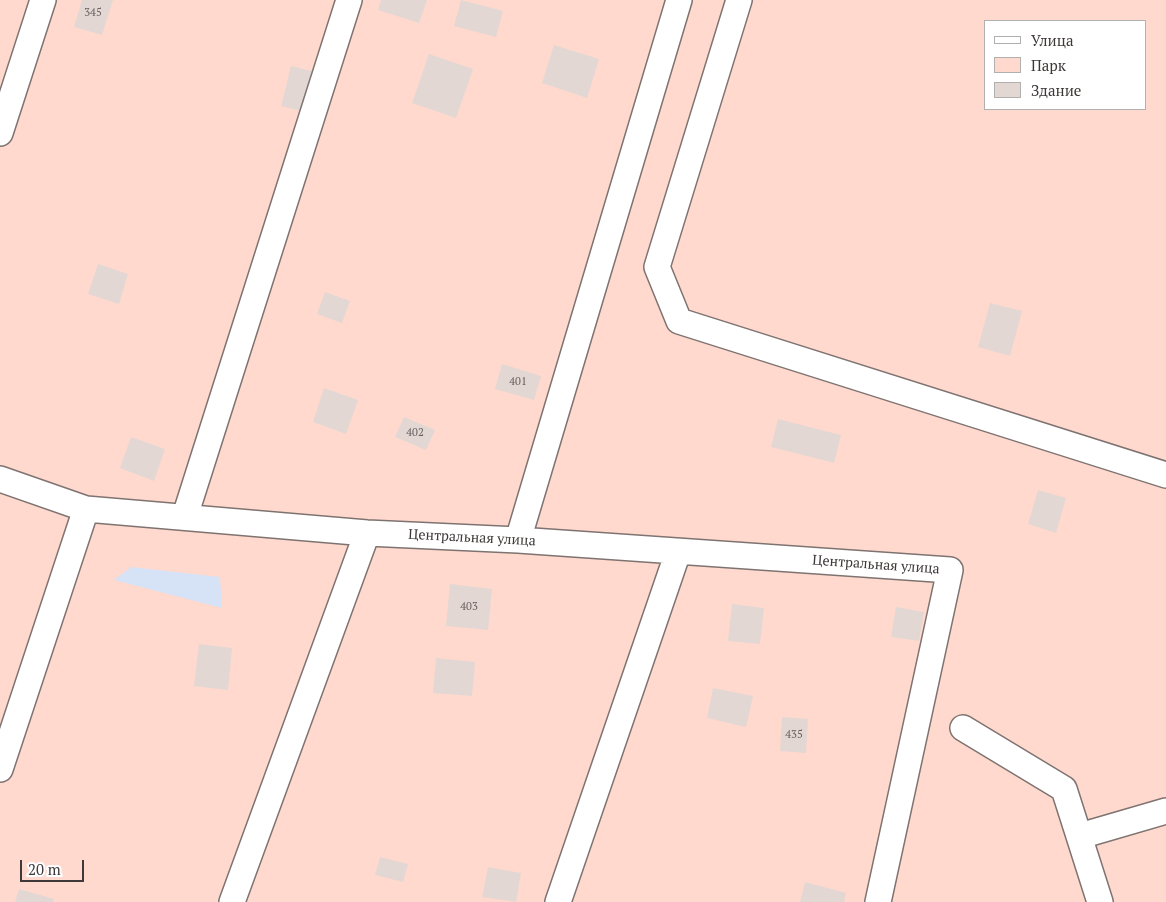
<!DOCTYPE html>
<html>
<head>
<meta charset="utf-8">
<style>
	body { margin:0 }
	#map { position:relative; width:1166px; height:902px; overflow:hidden; background:#fef9f8; font-family:"PT Serif",serif }
	canvas { display:block }
	.legend { position:absolute; left:984px; top:20px; width:162px; height:90px; box-sizing:border-box; background:#fff; border:1px solid #b2b0af; margin:0; padding:6px 9px; list-style:none; font-size:15px; color:#3e3938 }
	.legend li { display:flex; align-items:center; gap:10px; height:25px }
	.legend b { width:25px; border:1px solid #b2b0af }
	.scale { position:absolute; left:20px; top:860px; width:64px; height:22px; box-sizing:border-box; border:2px solid #3e3938; border-top:0; padding-left:6px; font-size:15px; line-height:18px; white-space:nowrap; color:#3e3938; -webkit-text-stroke:4px #fff; paint-order:stroke }
</style>
</head>
<body>
<div id="map">
<canvas width="1166" height="902"></canvas>
<ul class="legend">
<li><b style="height:6px;background:#fff"></b>Улица</li>
<li><b style="height:14px;background:#ffd9ce"></b>Парк</li>
<li><b style="height:14px;background:#e3d7d3"></b>Здание</li>
</ul>
<div class="scale">20 m</div>
</div>
<script>
const context = document.querySelector('canvas').getContext('2d');
context.lineJoin = 'round';
function fillPath(path, color) {
  context.fillStyle = color;
  context.fill(path, 'evenodd');
}
function stroke(path, color, width, dash) {
  context.strokeStyle = color;
  context.lineWidth = width;
  context.lineCap = dash ? 'butt' : 'round';
  context.setLineDash(dash || []);
  context.stroke(path);
}
function drawText(font, color, halo, rows, align = 'center') {
  context.font = font + ' "PT Serif",serif';
  context.lineWidth = 5;
  context.setLineDash([]);
  context.textBaseline = 'middle';
  context.strokeStyle = halo;
  context.fillStyle = color;
  for (const [text, x, y, turn = 0] of rows) {
    context.save();
    context.translate(x, y);
    context.rotate((+turn || 0) * Math.PI / 180);
    context.textAlign = isNaN(turn) ? turn : align;
    if (halo) context.strokeText(text, 0, 0);
    context.fillText(text, 0, 0);
    context.restore();
  }
}
fillPath(new Path2D(`
	M0,0h1166v902h-1166zM985,21h160v88h-160z`), '#ffd9ce');
fillPath(new Path2D(`
	M131,567l89,10 2,31 -108,-28z`), '#d6e2f6');
fillPath(new Path2D(`
	M82,0h31l-11,35 -28,-8z
	M381,0h46l-8,23 -41,-13z
	M461,0l42,11 -7,26 -42,-11z
	M554,45l45,14 -12,39 -45,-15z
	M429,54l44,15 -17,49 -44,-15z
	M291,66l29,7 -11,40 -28,-7z
	M98,264l30,10 -9,30 -31,-10z
	M325,292l25,9 -8,22 -25,-9z
	M990,303l32,8 -12,45 -32,-9z
	M502,364l39,12 -7,24 -39,-11z
	M324,388l34,12 -12,34 -33,-12z
	M404,417l31,13 -9,20 -31,-13z
	M778,419l63,16 -7,28 -63,-16z
	M131,437l34,12 -11,32 -34,-13z
	M1038,490l28,8 -10,35 -28,-9z
	M450,584l42,5 -4,41 -42,-4z
	M732,604l32,4 -4,36 -32,-3z
	M896,607l28,5 -5,29 -28,-4z
	M199,644l33,4 -4,42 -34,-4z
	M436,658l39,4 -3,34 -39,-3z
	M713,688l40,8 -7,31 -39,-9z
	M782,717l26,2 -2,34 -26,-2z
	M380,857l28,7 -5,18 -28,-7z
	M488,867l33,6 -5,29 -34,-5z
	M805,882l41,11 -2,9h-44z
	M19,889l35,10 -1,3h-38z`), '#e3d7d3');
const minor = new Path2D(`
	M739,0l-82,267 22,54 487,154
	M0,133l43,-133
	M0,479l86,30 281,24 151,7 432,30 -72,332
	M185,516l164,-516
	M518,540l161,-540
	M963,728l101,61 36,113
	M0,769l86,-260
	M1080,836l86,-25
	M232,902l135,-369
	M558,902l120,-350`);
stroke(minor, '#7e7370', 28);
stroke(minor, '#fff', 25);
drawText('11px', '#67605f', null, [
	["345",93,13],
	["401",518,382],
	["402",415,433],
	["403",469,607],
	["435",794,735]
]);
drawText('14px', '#3e3938', '#fff', [
	["Центральная улица",472,538,3],
	["Центральная улица",876,565,4]
]);
</script>
</body>
</html>
